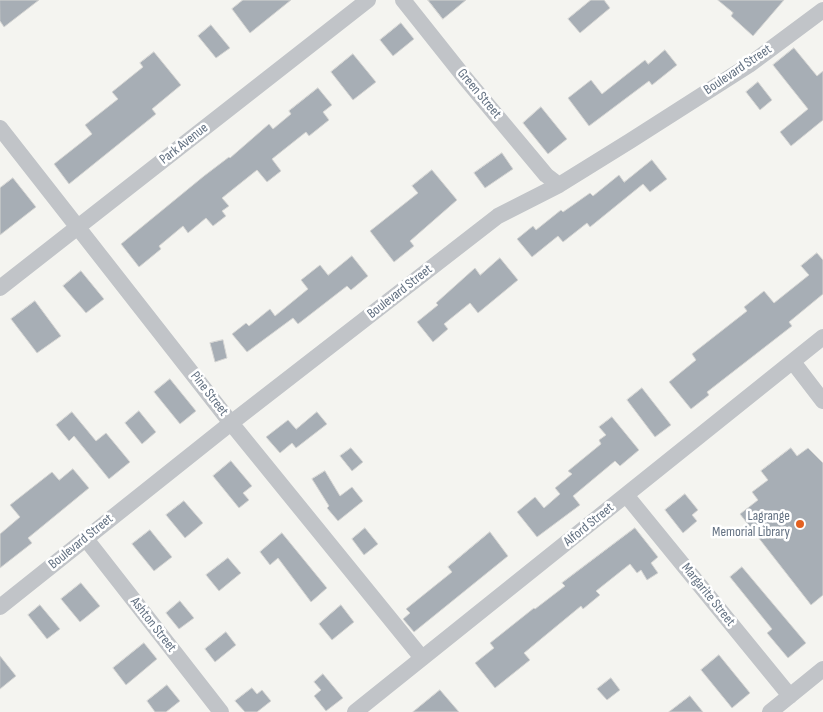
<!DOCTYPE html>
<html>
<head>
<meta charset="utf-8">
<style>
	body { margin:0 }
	canvas { display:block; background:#f4f4f0 }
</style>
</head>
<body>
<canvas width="823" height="712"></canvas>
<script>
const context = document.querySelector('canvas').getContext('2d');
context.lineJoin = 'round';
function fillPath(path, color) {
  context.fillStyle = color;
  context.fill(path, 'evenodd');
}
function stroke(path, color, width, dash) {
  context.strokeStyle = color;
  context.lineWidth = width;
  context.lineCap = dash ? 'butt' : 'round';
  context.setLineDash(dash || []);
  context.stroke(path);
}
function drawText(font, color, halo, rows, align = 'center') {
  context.font = font + ' "Sofia Sans Condensed",sans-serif';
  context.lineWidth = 5;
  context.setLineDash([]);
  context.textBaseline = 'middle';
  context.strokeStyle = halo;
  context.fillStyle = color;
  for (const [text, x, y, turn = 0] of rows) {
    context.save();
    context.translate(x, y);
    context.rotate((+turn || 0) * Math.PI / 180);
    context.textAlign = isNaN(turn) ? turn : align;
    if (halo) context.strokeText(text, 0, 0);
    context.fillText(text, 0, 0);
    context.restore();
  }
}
const building = new Path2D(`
	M0,0h39l-35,27 -4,-6z
	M243,0h48l-41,33 -18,-24z
	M428,0h38l-23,19z
	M591,0h13l6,8 -30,25 -12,-14z
	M718,0h66l-31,36 -22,-20 2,-3z
	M401,23l13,16 -21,17 -13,-16z
	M211,25l19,23 -14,10 -18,-22z
	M794,48l23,28 6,-5v49l-32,26 -11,-14 28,-23 -35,-44z
	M665,50l12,15 -25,20 -3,-4 -60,45 -21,-28 23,-18 11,14 43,-34 3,4z
	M154,52l27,33 -29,24 4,5 -87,70 -15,-20 38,-30 -7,-9 33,-26 -6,-7 31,-25 -3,-4z
	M353,54l23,28 -23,18 -22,-28z
	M758,82l14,18 -12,10 -14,-18z
	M318,88l14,17 -9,7 6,8 -20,16 -3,-4 -34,27 9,12 -14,11 -10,-12 -35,28 7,8 -7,5 4,5 -13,10 -7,-8 -18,15 -5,-7 -24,20 2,3 -22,18 -18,-23 83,-68 25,-19 1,1 39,-34 4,5 18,-15 -2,-3z
	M541,107l26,32 -19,15 -25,-31z
	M502,153l11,16 -28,19 -11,-15z
	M652,160l15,19 -17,13 -7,-8 -53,43 -3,-4 -24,19 -5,-6 -26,21 -15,-18 16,-13 3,4 25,-20 2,2 27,-19 3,3 26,-21 5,7z
	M432,170l25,30 -47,41 4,5 -20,16 -24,-31 48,-38 -6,-7z
	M13,178l23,29 -36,28v-47z
	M817,253l6,7v34l-34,28 3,4 -85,66 2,3 -18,14 -22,-27 27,-22 -4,-6 55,-43 -3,-4 20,-16 10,12 35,-28 -8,-9z
	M352,256l16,20 -17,14 -4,-4 -49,38 -5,-6 -46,34 -15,-18 14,-11 3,3 21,-17 5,7 33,-27 -7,-9 19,-15 8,10z
	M500,258l18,22 -40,33 -8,-10 -26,21 4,5 -15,13 -16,-20 21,-17 -2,-2 39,-35 5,7z
	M81,271l23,28 -18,14 -23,-27z
	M35,301l26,35 -24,17 -26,-34z
	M223,340l4,18 -12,4 -5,-19z
	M170,379l26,32 -16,13 -26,-32z
	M642,388l29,37 -16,12 -28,-37z
	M139,411l17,21 -14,12 -17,-21z
	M72,412l24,29 10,-8 24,29 -21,17 -35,-43 -5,5 -13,-16z
	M317,412l10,12 -31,24 -4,-5 -12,10 -14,-16 22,-17 8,9z
	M612,417l27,33 -19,16 -5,-5 -42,35 7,9 -43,32 -20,-25 18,-15 9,11 16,-14 -5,-6 17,-14 -4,-3 33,-27 -2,-4 7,-5 -7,-8z
	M351,448l12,14 -11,9 -12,-15z
	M791,448l6,8 11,-8 15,15v132l-12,10 -71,-91 18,-14 -6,-8 16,-12 -7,-9z
	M231,461l21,25 -9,7 6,7 -10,8 -26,-32z
	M73,469l16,19 -61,50 4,5 -32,25v-34l20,-17 -10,-12 42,-33 7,8z
	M325,471l15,25 12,-9 11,14 -25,20 -11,-13 2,-2 -17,-27z
	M685,494l13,16 -6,5 5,6 -14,12 -18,-23z
	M184,501l19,22 -18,15 -19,-23z
	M365,528l13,16 -14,11 -12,-16z
	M635,528l23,29 -7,6 7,10 -11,7 -6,-10 -4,3 -7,-9 -34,27 4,4 -17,14 -2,-3 -57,47 6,7 -35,28 -20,-25 19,-15 -4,-5 44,-35 1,1 30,-23 -3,-3z
	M150,530l22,27 -18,14 -22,-27z
	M490,532l18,24 -94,76 -11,-13 7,-6 -4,-4 46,-37 -4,-5z
	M282,533l45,55 -16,14 -33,-44 -8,7 -10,-13z
	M228,558l13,15 -22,18 -13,-16z
	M742,567l64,76 -18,15 -21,-25 5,-4 -42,-52z
	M81,583l19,23 -20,16 -19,-23z
	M180,601l14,17 -15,11 -13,-16z
	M40,605l20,24 -13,10 -19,-24z
	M341,605l13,17 -22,18 -13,-16z
	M226,632l10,13 -21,17 -10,-13z
	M144,643l13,16 -31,26 -13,-17z
	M719,655l31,38 -18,15 -31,-38z
	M0,656l16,20 -16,13z
	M323,674l20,24 -17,13 -12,-15 7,-6 -7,-8z
	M611,678l9,12 -13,10 -10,-11z
	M167,685l13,16 -14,11h-11l-8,-11z
	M252,688l5,6 5,-4 9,11 -14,11h-12l-10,-11z
	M440,690l19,22h-46z
	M690,696l13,16h-34z`);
fillPath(building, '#a7aeb5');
stroke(building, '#d5d5d3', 1);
stroke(new Path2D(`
	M403,0l62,78 81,97 13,10
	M0,128l231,295 191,235
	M0,288l368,-288
	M793,362l30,39
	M626,495l164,201
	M86,539l135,173
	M0,607l231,-184 267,-207 61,-31 71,-44 119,-76 74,-55
	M355,712l468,-375
	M770,712l53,-43`), '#c1c4c8', 16);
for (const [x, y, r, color] of [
	[800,524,5,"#e36121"]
]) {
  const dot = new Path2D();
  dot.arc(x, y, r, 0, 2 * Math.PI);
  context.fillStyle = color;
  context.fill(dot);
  stroke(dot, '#fff', 2);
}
drawText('14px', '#637182', '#fff', [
	["Boulevard Street",738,70,-34],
	["Green Street",479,94,50],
	["Park Avenue",184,144,-38],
	["Boulevard Street",400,292,-38],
	["Pine Street",209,394,52],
	["Alford Street",589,525,-39],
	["Boulevard Street",81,542,-39],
	["Margarite Street",708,595,51],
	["Ashton Street",153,625,52]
]);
drawText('14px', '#637182', '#fff', [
	["Lagrange",790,516],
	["Memorial Library",790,532]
], 'right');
</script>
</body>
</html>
